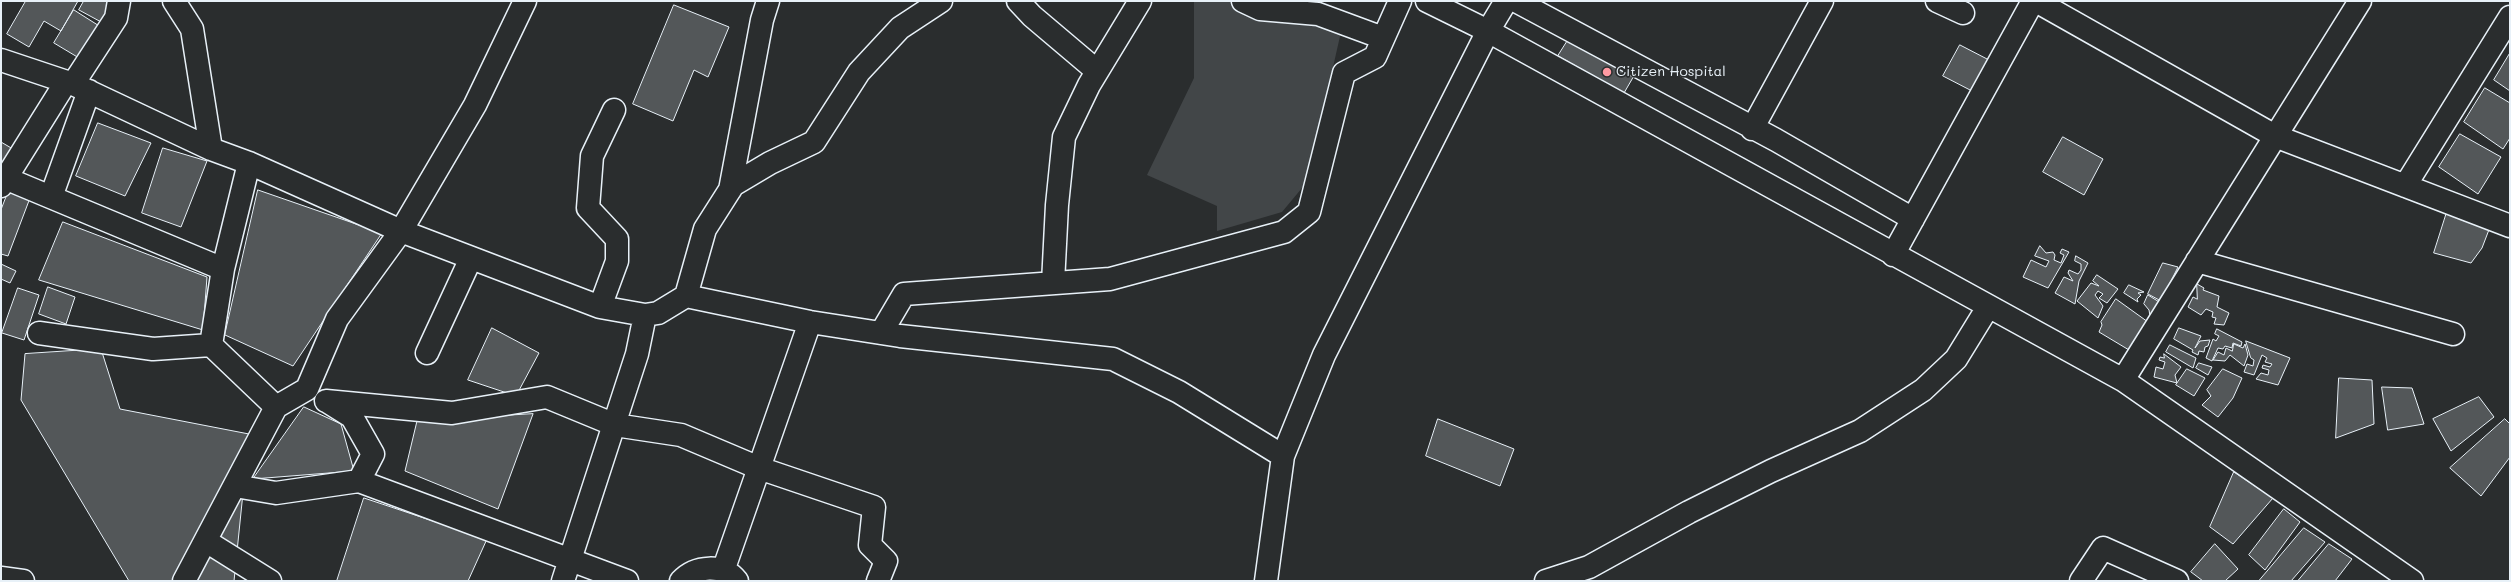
<!DOCTYPE html>
<html>
<head>
<meta charset="utf-8">
<style>
	body { margin:0 }
	#map { position:relative; width:2511px; height:582px; overflow:hidden; background:#2a2d2e; font-family:Mali,sans-serif }
	canvas { display:block }
	.frame { position:absolute; inset:0; border:2px solid #e8f1f8; pointer-events:none }
</style>
</head>
<body>
<div id="map">
<canvas width="2511" height="582"></canvas>
<div class="frame"></div>
</div>
<script>
const context = document.querySelector('canvas').getContext('2d');
context.lineJoin = 'round';
function fillPath(path, color) {
  context.fillStyle = color;
  context.fill(path, 'evenodd');
}
function stroke(path, color, width, dash) {
  context.strokeStyle = color;
  context.lineWidth = width;
  context.lineCap = dash ? 'butt' : 'round';
  context.setLineDash(dash || []);
  context.stroke(path);
}
function drawText(font, color, halo, rows, align = 'center') {
  context.font = font + ' Mali,sans-serif';
  context.lineWidth = 3.5;
  context.setLineDash([]);
  context.textBaseline = 'middle';
  context.strokeStyle = halo;
  context.fillStyle = color;
  for (const [text, x, y, turn = 0] of rows) {
    context.save();
    context.translate(x, y);
    context.rotate((+turn || 0) * Math.PI / 180);
    context.textAlign = isNaN(turn) ? turn : align;
    if (halo) context.strokeText(text, 0, 0);
    context.fillText(text, 0, 0);
    context.restore();
  }
}
fillPath(new Path2D(`
	M1194,1h56l93,22 -36,159 -25,30 -65,19v-25l-70,-31 47,-97z`), '#424648');
const building = new Path2D(`
	M26,1h52l-17,30 -17,-10 -15,26 -22,-13z
	M84,1h21l7,4 -9,18 -24,-13z
	M674,5l55,22 -21,50 -14,-7 -21,51 -40,-17z
	M74,10l30,19 -20,32 -30,-18z
	M1570,37l65,37 -11,19 -66,-37z
	M1960,45l29,15 -17,31 -29,-15z
	M2510,53v38l-16,-11z
	M2485,88l25,15v35l-7,11 -39,-27z
	M98,123l53,20 -26,53 -49,-20z
	M2460,134l41,23 -23,37 -39,-27z
	M2063,137l40,22 -19,36 -41,-23z
	M1,142l17,10 -10,16 -7,-4z
	M163,148l44,13 -26,66 -39,-14z
	M9,190l21,8 -22,58 -7,-2v-44z
	M258,190l124,43 -89,133 -68,-31z
	M2447,212l43,15 -8,21 -11,15 -37,-10z
	M63,222l144,55 -4,53 -164,-50z
	M2040,246l6,7 7,-1 2,3 -1,5 7,3 3,-8 -4,-2 2,-4 7,3 -21,36 -25,-11 8,-17 15,7 3,-6 -14,-5z
	M2076,256l12,7 -9,18 -4,23 -20,-11 9,-16 9,4 -5,-8 1,-3 9,4 3,-4v-6l-6,-3z
	M2163,263l15,4 -17,34 -13,-7z
	M1,264l15,7 -6,12 -9,-4z
	M2097,275l21,14 -11,14 -8,-5 4,-4 -5,-3 -3,4 8,11 -5,12 -21,-17 14,-18 8,3 -6,-5z
	M2197,284l7,4 -1,2 16,6 -2,11 12,6 -5,12 -10,-1 2,-6 -4,-1 1,-5 -7,-3 -5,6 -13,-8 5,-10 4,2z
	M2129,285l15,7 -6,1 3,2 -4,4 1,3 -14,-9z
	M48,287l27,10 -9,27 -27,-10z
	M18,288l21,7 -15,45 -22,-7z
	M2148,295l16,10 -9,9 -5,2 -1,-6 -5,-6z
	M2116,299l32,23 -8,22 -7,-2 -4,8 -30,-18 3,-7 -1,-3z
	M492,328l47,25 -23,43 -48,-16z
	M2179,328l22,8 -6,12 5,-7 10,-1 -2,6 -3,1 -1,5 -5,-1 -1,4 -6,-3 1,-2 -19,-11z
	M2217,329l25,13 -1,4 -8,-3 -1,5 -7,-2 -2,3 -5,-1 -6,13 -6,-3 7,-19 3,2 3,-5 -4,-2z
	M2246,341l44,17 -12,27 -22,-6 5,-6 7,2 1,-5 -7,-2 1,-3 7,2 2,-3 -7,-2 2,-4 -5,-3 -8,20 -10,-3 3,-8 6,2 1,-6 -3,-2z
	M2234,344l9,4 2,-4 3,11 -4,11 -14,-11 -5,6 -12,-1 5,-8 6,3 2,-7 6,3z
	M2170,345l26,13 -3,10 -27,-16z
	M101,349l19,60 129,25 -15,147h-105l-108,-181 4,-46z
	M2164,354l17,13 -6,8 2,8 -23,-6 2,-10 7,2 2,-7 -6,-2 1,-3 4,1z
	M2199,363l13,4 -4,8 -12,-7z
	M2187,369l18,9 -11,18 -18,-11z
	M2223,369l19,9 -9,20 -15,19 -16,-12 9,-9 -4,-6z
	M2339,378l33,2 2,44 -38,14z
	M2382,387l30,1 12,36 -36,6z
	M2479,397l15,20 -43,34 -18,-32z
	M304,407l37,17 13,47 -101,8z
	M533,414l-35,95 -93,-38 12,-50z
	M1438,419l76,30 -14,37 -74,-30z
	M2505,419l5,5v33l-29,39 -31,-28z
	M2234,472l39,26 -40,46 -23,-17z
	M364,498l123,41 -19,42h-131z
	M2284,509l16,13 -35,48 -16,-15z
	M2304,528l21,14 -34,39h-32z
	M2215,544l23,25 -13,12h-22l-12,-9z
	M2329,544l23,15 -17,22h-37z`);
fillPath(building, '#535759');
stroke(building, '#e8f1f8', 1);
const minor = new Path2D(`
	M174,1l18,28 19,120
	M1018,1l14,15 65,55
	M1243,1l17,8 58,5 65,24
	M1427,1l61,30 635,349 289,201
	M1516,1l260,139 137,79
	M1937,1l26,12
	M2036,1l239,135 235,90
	M1,60l72,24 138,65 38,14 152,68 199,76 45,8 13,-2 28,-17 124,26 90,14 213,23 66,33 104,64
	M73,84l43,-66 3,-17
	M1752,129l70,-128
	M5,178l218,91 -12,76 65,62
	M1,186l65,-104
	M2405,186l105,-169
	M730,190l32,-170 6,-19
	M51,197l38,-106
	M1893,255l140,-254
	M2197,261l256,73
	M223,269l26,-106
	M1053,283l4,-78 7,-68 25,-52 51,-84
	M686,296l19,-67 28,-44 37,-22 44,-21 45,-70 41,-44 41,-27
	M600,307l17,-46v-22l-29,-31 4,-52 22,-46
	M39,333l114,16 58,-4
	M881,333l23,-39 206,-15 174,-47 25,-20 35,-139 31,-16 25,-56
	M427,353l44,-95
	M2123,380l237,-379
	M326,401l126,12 95,-16 68,28 66,10 78,33 115,39 -4,38 16,16 -8,20
	M359,481l268,100
	M235,486l41,7 83,-12 14,-27 -21,-37 -24,-15
	M206,541l64,40
	M723,571l87,-249
	M1,578l22,3
	M184,581l92,-174 31,-18 30,-70 64,-88 74,-126 50,-104
	M563,581l74,-227 8,-39
	M681,581c14,-15 42,-18 56,0
	M1266,581l17,-125 41,-101 164,-324 18,-30
	M1546,581l43,-14 100,-55 82,-41 89,-40 63,-41 33,-31 32,-52
	M2081,581l22,-33 74,33`);
stroke(minor, '#e8f1f8', 25);
stroke(minor, '#2a2d2e', 22);
for (const [x, y, r, color] of [
	[1607,72,5,"#ff9aa2"]
]) {
  const dot = new Path2D();
  dot.arc(x, y, r, 0, 2 * Math.PI);
  context.fillStyle = color;
  context.fill(dot);
  stroke(dot, '#2a2d2e', 1.5);
}
drawText('14px', '#e8f1f8', '#2a2d2e', [
	["Citizen Hospital",1616,72]
], 'left');
</script>
</body>
</html>
